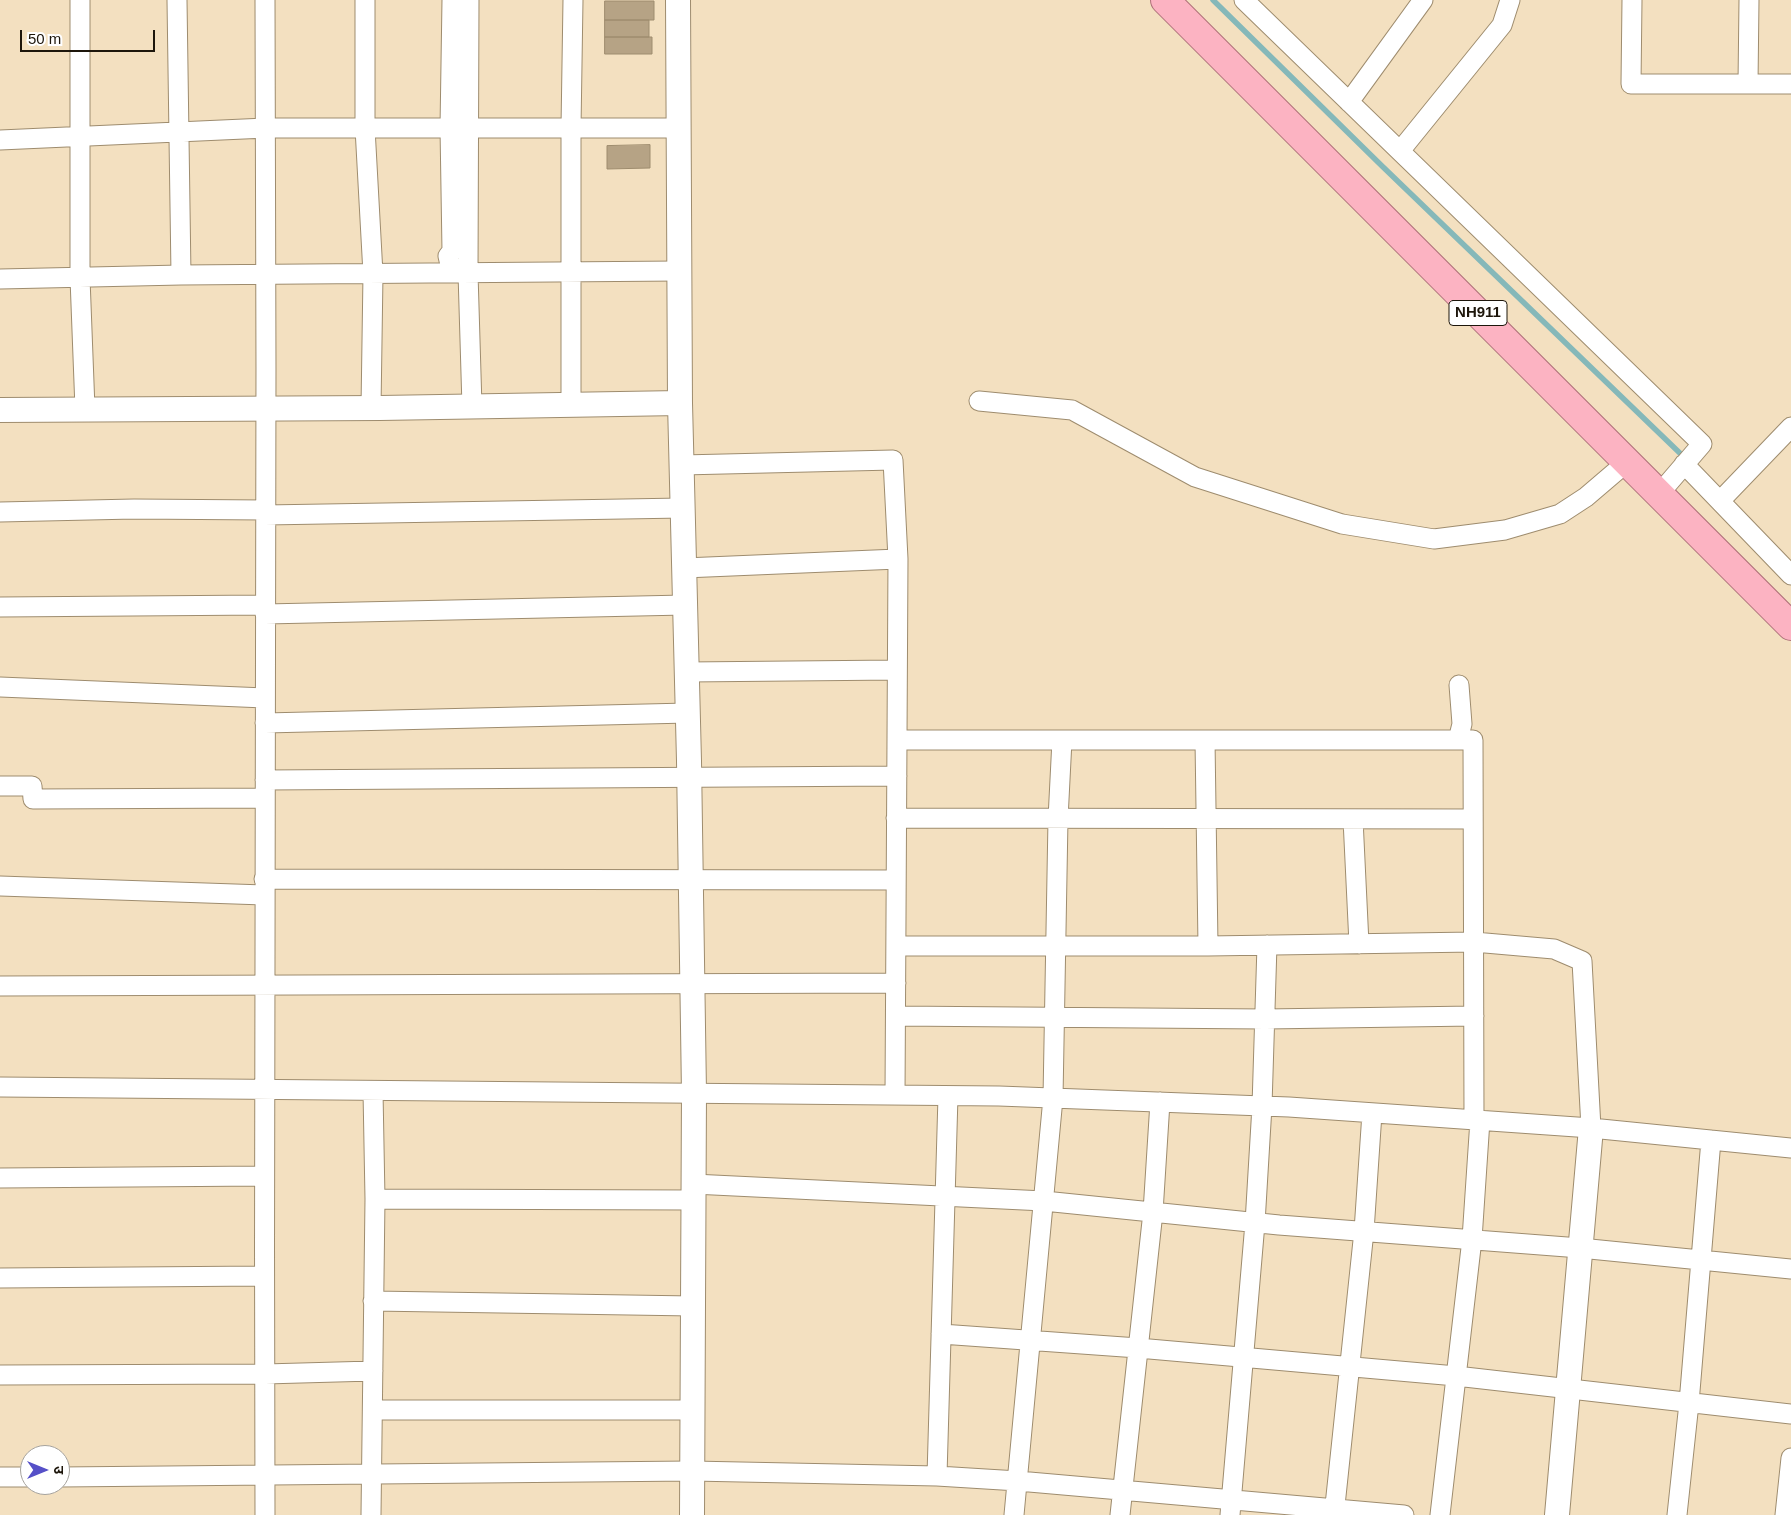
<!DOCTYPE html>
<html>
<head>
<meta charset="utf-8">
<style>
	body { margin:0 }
	#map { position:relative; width:1791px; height:1515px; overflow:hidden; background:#f3e0c0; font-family:Helvetica,"Noto Sans Devanagari",sans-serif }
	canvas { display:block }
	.north { position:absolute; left:20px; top:1445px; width:50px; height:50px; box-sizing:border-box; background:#fff; border:1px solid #a5a29d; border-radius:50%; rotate:90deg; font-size:14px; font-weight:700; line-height:20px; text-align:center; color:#1d160b }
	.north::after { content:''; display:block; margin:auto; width:18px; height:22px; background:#5650c8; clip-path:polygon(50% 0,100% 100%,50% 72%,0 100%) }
	.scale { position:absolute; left:20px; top:30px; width:135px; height:22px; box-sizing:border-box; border:2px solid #1d160b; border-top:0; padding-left:6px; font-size:15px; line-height:18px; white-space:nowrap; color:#1d160b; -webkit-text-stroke:4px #fff; paint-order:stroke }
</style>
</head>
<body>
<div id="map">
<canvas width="1791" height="1515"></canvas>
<div class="north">उ</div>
<div class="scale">50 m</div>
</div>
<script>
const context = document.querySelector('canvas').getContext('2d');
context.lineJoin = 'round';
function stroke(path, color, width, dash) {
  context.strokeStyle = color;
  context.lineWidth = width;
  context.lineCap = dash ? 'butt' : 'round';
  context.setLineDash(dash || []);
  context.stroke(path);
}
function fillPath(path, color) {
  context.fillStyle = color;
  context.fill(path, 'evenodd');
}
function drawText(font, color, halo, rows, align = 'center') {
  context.font = font + ' Helvetica,sans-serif';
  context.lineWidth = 4.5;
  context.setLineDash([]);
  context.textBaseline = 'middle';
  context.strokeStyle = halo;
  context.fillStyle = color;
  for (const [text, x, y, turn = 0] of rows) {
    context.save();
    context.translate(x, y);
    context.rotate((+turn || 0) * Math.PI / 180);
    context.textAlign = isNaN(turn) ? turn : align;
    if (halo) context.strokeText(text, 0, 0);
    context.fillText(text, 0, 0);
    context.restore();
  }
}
stroke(new Path2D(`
	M1213,0l169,166 303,292`), '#85b8b9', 5.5);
const building = new Path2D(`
	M605,1h49v19h-49z
	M605,20h44v17h-44z
	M605,37h47v17h-47z
	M650,145v23l-43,1v-23z`);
fillPath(building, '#b6a385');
stroke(building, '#9e8c6e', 1);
const minor = new Path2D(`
	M80,0v278l5,131
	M177,0l4,275
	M365,0v128l8,146 -2,134
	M452,0l-2,128 2,123 -4,5 4,17
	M469,0l-1,273 4,134
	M1244,0l458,444 -43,50
	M1632,0l-1,84h160
	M1748,84l1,-84
	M1349,102l74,-102
	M0,140l266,-12h413
	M1400,151l102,-126 8,-25
	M0,279l181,-4 498,-4
	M979,401l93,9 123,67 147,47 92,15 71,-9 55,-16 26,-17 41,-35
	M571,405v-277l2,-128
	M1684,464l107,111
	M682,465l211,-5 5,99 -3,536
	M1720,501l71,-74
	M0,512l134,-3 131,1
	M265,515l418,-7
	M684,568l214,-9
	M0,607l265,-2
	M265,614l420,-9
	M687,672l210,-2
	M0,687l265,11
	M265,723l423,-10
	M897,740h576l1,380
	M1205,740l3,206
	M1458,740l4,-16 -3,-39
	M265,780l632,-4
	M0,786h32l1,13 232,-1
	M896,818l577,1
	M1353,819l6,125
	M264,879l632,1
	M0,886l264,9
	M896,946h312l266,-4 80,7 28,12 9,167
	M0,986l896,-3
	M896,1016l369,3 209,-3
	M0,1087l999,9 290,11 302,21 200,20
	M0,1178l264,-2
	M693,1184l351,17 235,24 301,23 211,21
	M375,1199l318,1
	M0,1278l264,-2
	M373,1301l320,5
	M941,1334l197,14 318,28 335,38
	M0,1375l265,-1 108,-3
	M373,1410h320
	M937,1476l11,-380
	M0,1477h30
	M60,1477l632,-6 245,5 81,5 386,34
	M265,1515c-2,-505 3,-1010 0,-1515
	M371,1515l4,-316 -2,-108
	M1014,1515l39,-417 5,-279 4,-79
	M1120,1515l33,-303 7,-110
	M1230,1515l25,-292 7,-117 5,-161
	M1334,1515l30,-284 8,-118
	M1440,1515l32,-276 8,-119
	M1677,1515l12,-112 22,-263
	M1785,1515l6,-57`);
const tertiary = new Path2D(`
	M678,0l2,403 9,358 5,332 -2,422
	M0,410l380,-2 300,-5
	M1557,1515l34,-387`);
const trunk = new Path2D(`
	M1165,0l626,626`);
stroke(minor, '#9e8c6e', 21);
stroke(tertiary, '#9e8c6e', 26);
stroke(trunk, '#ad7078', 30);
stroke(minor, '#fff', 19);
stroke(tertiary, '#fff', 24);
stroke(trunk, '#fcb3c2', 28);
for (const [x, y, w] of [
	[1478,313,58]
]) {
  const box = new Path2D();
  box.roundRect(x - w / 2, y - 12.5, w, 25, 4);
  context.fillStyle = '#fff';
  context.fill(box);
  stroke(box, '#1d160b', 1);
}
drawText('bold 15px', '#1d160b', null, [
	["NH911",1478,313]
]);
</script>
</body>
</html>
